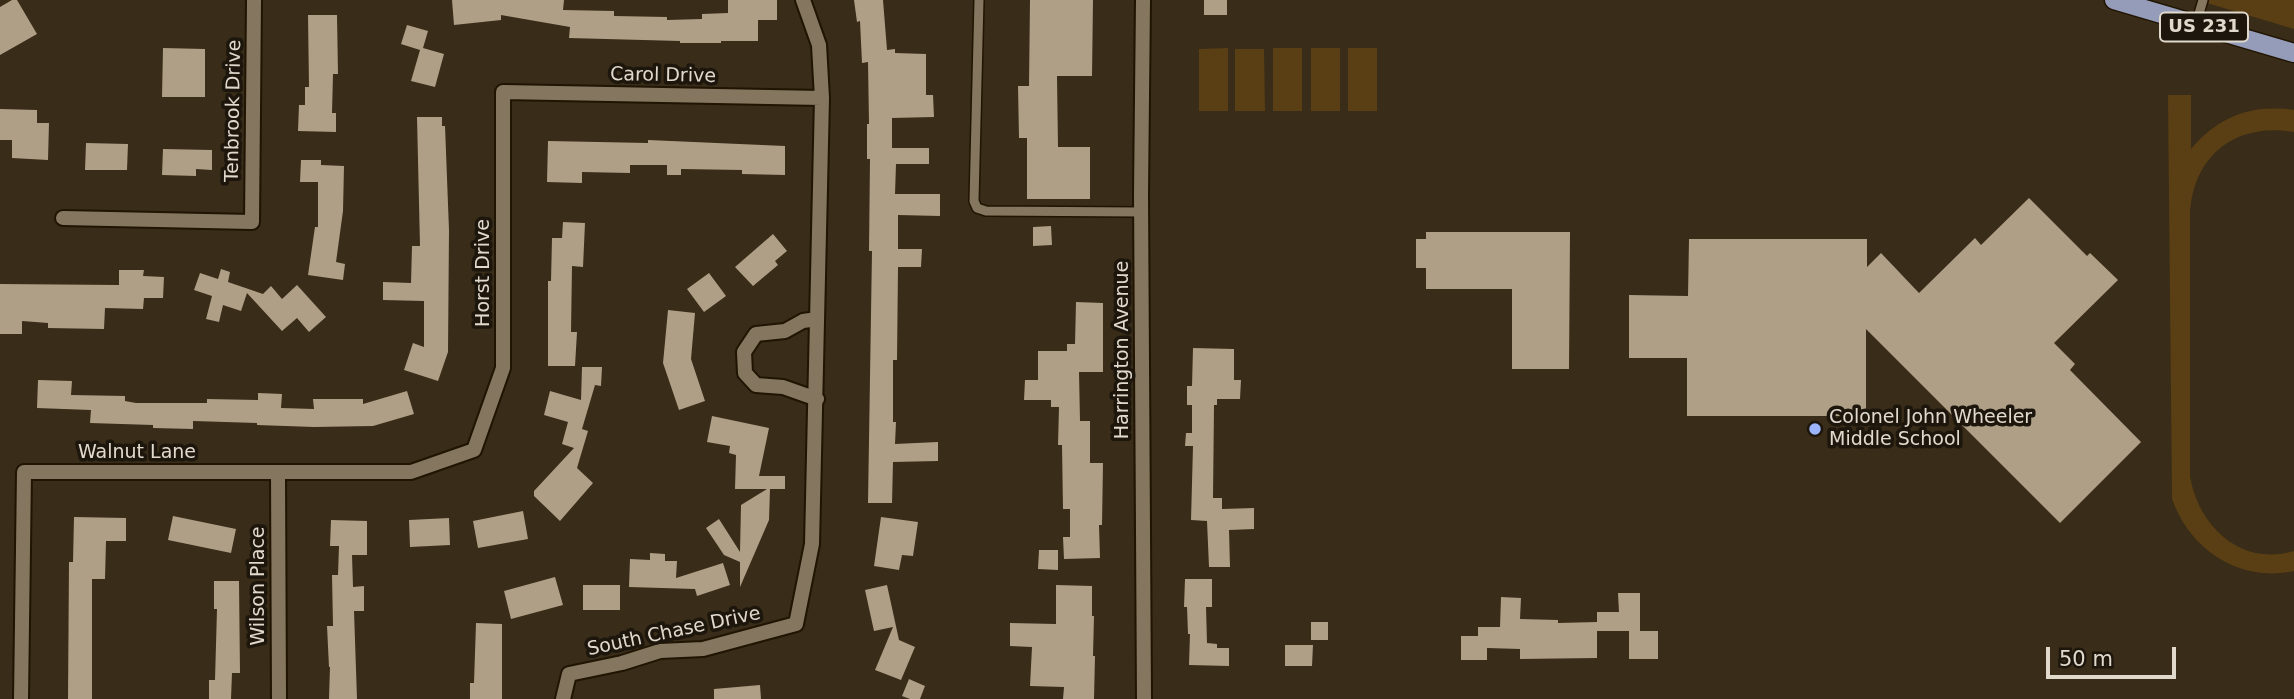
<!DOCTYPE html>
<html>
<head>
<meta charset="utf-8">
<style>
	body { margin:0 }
	#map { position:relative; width:2294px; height:699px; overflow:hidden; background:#392c18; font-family:"DejaVu Sans",sans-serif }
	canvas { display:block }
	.scale { position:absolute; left:2046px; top:647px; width:130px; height:32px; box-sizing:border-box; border:4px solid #e2d9cd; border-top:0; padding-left:9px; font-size:21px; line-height:24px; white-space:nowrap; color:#e2d9cd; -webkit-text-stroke:5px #1c160d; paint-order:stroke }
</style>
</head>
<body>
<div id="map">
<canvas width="2294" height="699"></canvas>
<div class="scale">50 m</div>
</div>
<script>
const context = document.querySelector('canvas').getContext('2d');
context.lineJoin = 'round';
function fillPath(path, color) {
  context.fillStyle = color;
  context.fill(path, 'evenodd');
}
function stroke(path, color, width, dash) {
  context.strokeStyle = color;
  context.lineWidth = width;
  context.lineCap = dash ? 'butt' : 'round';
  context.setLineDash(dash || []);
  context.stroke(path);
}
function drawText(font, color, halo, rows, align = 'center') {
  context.font = font + ' "DejaVu Sans",sans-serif';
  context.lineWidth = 7;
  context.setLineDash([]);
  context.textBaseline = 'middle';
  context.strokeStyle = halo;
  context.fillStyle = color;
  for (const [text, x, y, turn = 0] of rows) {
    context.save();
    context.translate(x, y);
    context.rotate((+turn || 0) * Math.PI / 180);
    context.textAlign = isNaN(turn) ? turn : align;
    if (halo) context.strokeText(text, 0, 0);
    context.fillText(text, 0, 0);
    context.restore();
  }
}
fillPath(new Path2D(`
	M2197,0h97v29z
	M1228,48v63h-29v-62z
	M1273,48h29v63h-29z
	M1311,48h29v63h-29z
	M1348,48h29v63h-29z
	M1235,49h29l1,62h-30z
	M2168,95h23v54c28,-33 61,-45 103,-39v22c-57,-10 -100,22 -104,80v264c8,50 51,91 104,75v20c-54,12 -104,-21 -122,-72z`), '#593f13');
fillPath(new Path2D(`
	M12,0h5l20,34 -37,21v-48z
	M452,0h112l-1,10 51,1v5l53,1v3l35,-1v-5l26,-1v-13h49v20h-19v21h-37v2h-41v-2l-111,-3 1,-11 -69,-12v5l-47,5z
	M854,0h29l4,50 8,-1v4l31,1v41h7l1,22 -42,1v30h37v16h-33l-1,30h45v22l-42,-1v34h24l-1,18h-23l-1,93h-4v62h3l-1,22 43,-2v19l-45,1 -1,41h-24l4,-252h-3l1,-92h-3v-35h2l-1,-62 -6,1 -2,-42 -3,1z
	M1030,0h63l-1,76h-35l1,71h32v52h-63v-61h-8l-1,-52h11z
	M1204,0h23v15h-23z
	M308,15h29l1,59h-5l-1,39h4v19l-38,-1 1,-26h6v-18h4z
	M407,25l21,6 -5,17 21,6 -9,33 -24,-6 9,-31 -19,-6z
	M163,48l42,1v48h-43z
	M0,109l37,1v13h12l-1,37 -36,-2v-18h-12z
	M417,117h25v9h3l4,104 -1,122 -10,29 -34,-11 9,-27 11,4v-46l-41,-1v-18l28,1 1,-37h8z
	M648,140l137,6v29l-43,-1v-4l-61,-1v6h-14v-10h-37v8l-48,-1v11l-35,-1 1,-41 100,2z
	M86,143l42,1 -1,26h-42z
	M163,149l49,1v20l-16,-1v7l-34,-1z
	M301,160h20v5l23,1 -1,45 -7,51 9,2 -2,16 -35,-5 7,-48h3v-45h-18z
	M2029,198l58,58 3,-3 28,27 -64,63 21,21 -5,6 71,72 -81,81 -194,-194v87h-179v-58h-58v-63l59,1 1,-57h178v28l14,-14 38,40 56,-55 6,7z
	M563,222l22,1 -2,44 -11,-1 -1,66h6l-2,34h-27v-85h3l1,-43h10z
	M1051,226l1,19 -19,1v-19z
	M1426,232h144l-1,137h-57v-80h-86v-21h-10v-29h10z
	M773,234l14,17 -12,10 3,4 -25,21 -18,-19z
	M221,269l9,3 -2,10 35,12 8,-8 11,13 15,-14 29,32 -17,15 -12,-14 -15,13 -35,-38 -6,18 -18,-6 -4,17 -13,-3 6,-23 -18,-6 6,-17 18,6z
	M119,270h25l-1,6 21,1 -1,21h-19l-1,11 -38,-1 -1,21 -56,-1v-5l-26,-2v13h-22v-50l119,1z
	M709,273l17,23 -22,16 -17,-23z
	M1076,302l27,1v69h-24l1,49h10v42h13l-1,62h-3l1,33 -36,1 -1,-22h7v-28h-7l-1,-64h-4l1,-38h-8v-7h-27l1,-20h13v-29h29v-7h8z
	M668,310l27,3 -4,46 14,42 -26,9 -16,-47z
	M1193,348l41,1v31h7l-1,19h-23v6h-3l-1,93h9v11l32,-1v21l-25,1 1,37h-21l-2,-46 -16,-1 2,-74h-8l1,-13h6v-28h-5v-19h5z
	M582,367h20l-1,19 -6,-1 -13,44 6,2 -11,37 16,15 -33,38 -26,-25v-5l40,-43 -12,-4 6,-22 -24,-7 6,-24 31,9z
	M38,380l34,1 -1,14 54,1v5l11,2h71v-4l51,1v-7l24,1 -1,14 33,1 -1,-10h50v5l44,-13 7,23 -41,12 -59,1 -57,-2v-2l-64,-2v8l-40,-1v-3l-63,-2 1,-13 -54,-2z
	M712,416l57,12 -10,48h26v13h-15l-1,31 -29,67v-25l-16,-7 -18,-27 13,-9 21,33 1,-47 26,-16h-32l1,-34 -7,-2 1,-7 -23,-4z
	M523,511l5,28 -50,9 -5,-27z
	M173,516l63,13 -5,24 -63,-13z
	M74,517l52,1v23h-20l-1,38h-13v120h-24l1,-137h4z
	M881,517l37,5 -5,34 -11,-1 -3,15 -25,-4z
	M449,518l1,27 -40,2 -1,-27z
	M331,520l36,1v34h-15l1,32 11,-1v25h-10l3,88h-28l1,-32h-1l-2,-41h6l-1,-51h6l1,-29h-9z
	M1039,550h19v20l-20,-1z
	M650,553l15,1v7h12l-1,17 47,-15 7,22 -33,11 -2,-7 -66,-2 1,-28 20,1z
	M555,577l8,28 -52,14 -7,-28z
	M1185,579h27v28h-6l1,36 10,1v4h12v18l-40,-1 1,-31h-2l-1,-27h-3z
	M214,581h25l1,92h-8l-1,26h-22v-19h6l2,-71h-3z
	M583,585h37v25h-37z
	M887,585l12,55 16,7 -14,33 -26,-10 18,-43 -19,4 -9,-41z
	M1056,585l36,1v30h2l-1,40h2l-1,43h-31l1,-12 -34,-1 2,-39 -22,-1v-23l46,1z
	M1618,593h22v38h18v28h-29v-28h-32v-19h22z
	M1501,597l20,1 -1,21 38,1v3l39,-1v36l-77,1v-10l-33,-1v12h-26v-24h17v-9h22z
	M1311,622h17v18h-17z
	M476,623l26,1v75h-32v-16h4z
	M1285,645h28l-1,21h-27z
	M909,679l16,7 -5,13h-10l-8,-3z
	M760,685l1,14h-47v-10z`), '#af9f87');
const service = new Path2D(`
	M979,0l-5,201 3,7 9,3 155,1
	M2196,24l7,-24`);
const minor = new Path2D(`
	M1143,0l-2,194 3,505
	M63,218l189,4 2,-222
	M817,319l-14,2 -18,10 -29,3 -12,18 1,21 11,12 27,2 34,12
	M278,472l1,227
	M21,699l3,-227h387l63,-22 29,-82v-276l319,6
	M563,699l6,-25 53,-11 38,-12 43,-2 93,-25 16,-80 10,-446 -3,-53 -16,-45`);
const primary = new Path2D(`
	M2114,0l180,53`);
stroke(service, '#201402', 12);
stroke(minor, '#201402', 18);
stroke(primary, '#201402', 21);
stroke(service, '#85765f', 9);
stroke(minor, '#85765f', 14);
stroke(primary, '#959cba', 18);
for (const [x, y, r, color] of [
	[1815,429,7,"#9cb4fd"]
]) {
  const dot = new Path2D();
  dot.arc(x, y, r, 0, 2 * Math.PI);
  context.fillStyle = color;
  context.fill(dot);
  stroke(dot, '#1c160d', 2.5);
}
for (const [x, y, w] of [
	[2204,27,88]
]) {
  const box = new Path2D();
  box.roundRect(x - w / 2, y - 14.5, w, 29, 5);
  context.fillStyle = '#1c160d';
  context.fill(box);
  stroke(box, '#e2d9cd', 2);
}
drawText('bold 18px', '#e2d9cd', null, [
	["US 231",2204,27]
]);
drawText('19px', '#e2d9cd', '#1c160d', [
	["Carol Drive",663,76,1],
	["Tenbrook Drive",234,111,-89],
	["Horst Drive",484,273,-90],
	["Harrington Avenue",1123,350,-90],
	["Walnut Lane",137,453],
	["Wilson Place",259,586,-90],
	["South Chase Drive",674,632,-12]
]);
drawText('19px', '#e2d9cd', '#1c160d', [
	["Colonel John Wheeler",1829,418],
	["Middle School",1829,440]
], 'left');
</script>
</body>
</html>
